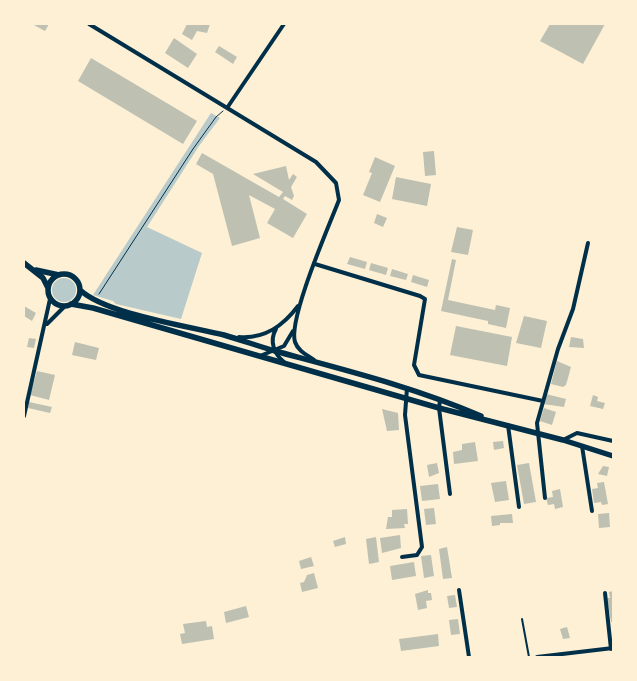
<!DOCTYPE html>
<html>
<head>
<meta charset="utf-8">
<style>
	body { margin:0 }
	#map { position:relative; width:637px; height:681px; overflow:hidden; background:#fdf0d5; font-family:"Fira Sans",sans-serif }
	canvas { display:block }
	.frame { position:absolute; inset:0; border:25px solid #fdf0d5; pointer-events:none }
</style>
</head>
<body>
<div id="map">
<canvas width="637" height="681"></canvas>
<div class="frame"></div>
</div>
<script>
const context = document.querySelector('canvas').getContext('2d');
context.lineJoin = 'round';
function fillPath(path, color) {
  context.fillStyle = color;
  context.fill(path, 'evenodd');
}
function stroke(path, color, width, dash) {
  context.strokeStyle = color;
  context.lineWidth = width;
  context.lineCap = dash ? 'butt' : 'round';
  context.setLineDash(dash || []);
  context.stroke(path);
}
fillPath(new Path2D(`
	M211,113l9,5 -21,28 -52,81 55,26 -21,66 -65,-15 -3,-3 -20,-6z
	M52 290a12 12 0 1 1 24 0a12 12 0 1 1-24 0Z`), '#b9caca');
fillPath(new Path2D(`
	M32,24h17l-4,7z
	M187,24h23l-3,9 -10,-2 -5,9 -10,-6z
	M550,24h55l-22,40 -43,-23z
	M174,38l23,16 -9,14 -23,-15z
	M219,46l18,11 -4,7 -18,-12z
	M91,58l106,63 -14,23 -105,-63z
	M434,151l2,24 -11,1 -2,-24z
	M202,153l77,44 4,-5 -30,-18 33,-8 3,14 4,-6 4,3 -6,10 3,9 -2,4 -7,-4 -2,3 24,15 -14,24 -26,-15 8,-14 -26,-14 11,43 -28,8 -19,-72 -17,-10z
	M375,157l20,9 -15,36 -17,-7 9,-22 -3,-1z
	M396,177l35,7 -4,22 -35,-7z
	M377,214l10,4 -4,9 -9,-4z
	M457,227l16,3 -5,25 -17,-3z
	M350,257l17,5 -2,7 -18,-5z
	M452,259l4,1 -8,40 47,10 1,-5 14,3 -4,20 -18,-4v-3l-47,-10z
	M371,263l17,5 -2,7 -17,-5z
	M392,269l16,5 -2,6 -16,-4z
	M413,275l16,5 -2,7 -16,-5z
	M24,306l12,7 -4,8 -8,-5z
	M524,316l23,5 -6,27 -25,-5z
	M456,326l56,11 -5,29 -57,-11z
	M571,337l12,2 1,9 -15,-1z
	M29,338l7,1 -2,9 -7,-1z
	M75,342l24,6 -3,12 -24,-5z
	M557,361l14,6 -5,18 -3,2 -12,-3z
	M37,371l18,4 -6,25 -19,-5z
	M546,394l20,5 -2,8 -21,-3z
	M593,395l5,2 -1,4 8,2 -2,6 -13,-3z
	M29,402l23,5 -2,6 -22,-5z
	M544,408l12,4 -4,13 -12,-4z
	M382,409l16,4 1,17 -12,1z
	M503,441l1,7 -10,2 -1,-8z
	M475,442l3,19 -24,3 -1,-12 9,-2v-6z
	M437,463l2,10 -10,4 -2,-12z
	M529,463l7,39 -12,2 -7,-39z
	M603,466l6,1 -2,9 -9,-2z
	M506,481l3,19 -14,2 -4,-19z
	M604,482l4,22 -6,1 -1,-3 -7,1 -2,-14 6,-1 -1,-5z
	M438,484l2,15 -18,2 -2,-15z
	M560,489l3,18 -8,2 -1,-5 -6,1 -2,-7 7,-1 -1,-6z
	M434,508l2,16 -10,1 -2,-16z
	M407,509l1,15h-4l1,4 -19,1 2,-12h4v-7z
	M609,513l1,14 -11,1 -1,-14z
	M512,514l1,9h-13v2l-8,1 -1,-10z
	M400,535l1,13 -19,5 -2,-15z
	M345,537l1,7 -11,3 -2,-6z
	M376,537l3,25 -10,2 -3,-25z
	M447,547l5,31 -9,1 -4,-30z
	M431,555l3,21 -10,2 -3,-22z
	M311,557l3,9 -13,3 -2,-8z
	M414,562l2,14 -24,4 -2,-14z
	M314,573l4,15 -16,4 -2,-9 4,-1 3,-7z
	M428,590v3h3l1,7 -6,1 1,7 -9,2 -3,-16z
	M613,591v31h-2l-4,-24h3l-1,-6z
	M455,595l2,12 -8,1 -2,-12z
	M246,606l3,11 -23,6 -2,-11z
	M458,619l2,15 -9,1 -2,-15z
	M206,621l1,6 5,-1 2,13 -32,5 -2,-10 5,-1 -2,-9z
	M567,627l3,11 -7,1 -3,-10z
	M438,634l1,12 -38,5 -2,-12z`), '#bec0b2');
stroke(new Path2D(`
	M99,294l94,-145 23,-32 7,-6`), '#003049', 1);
stroke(new Path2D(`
	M522,619l7,38`), '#003049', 2);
stroke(new Path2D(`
	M89,24l227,138 20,21 3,17c-10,26 -51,119 -44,142 3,9 12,13 19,18
	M227,108l57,-84
	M315,264l105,32 5,3 -11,66 5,10 124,26
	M47,324l18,-18
	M276,329c-7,12 -2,25 8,33
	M239,337c26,2 44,-11 59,-31
	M260,356l24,-10 9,-15
	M440,400l-1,8 11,86
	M24,416l26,-117
	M508,425l11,82
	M563,440l14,-7 36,8
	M582,446l10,65
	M545,498l-8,-75 21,-74 15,-40 15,-66
	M402,557l15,-2 5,-8 -17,-132 2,-27
	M459,590l10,67
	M605,593l6,56
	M537,657l76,-9`), '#003049', 4);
stroke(new Path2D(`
	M24,263l19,15 5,10
	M36,270l23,5
	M48 290a16 16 0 1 1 32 0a16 16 0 1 1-32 0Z
	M80,290c26,24 107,36 144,45 17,5 34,11 51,16 70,19 139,36 206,65
	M71,304l22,4 346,100 124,32 50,16`), '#003049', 5.5);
</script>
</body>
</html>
